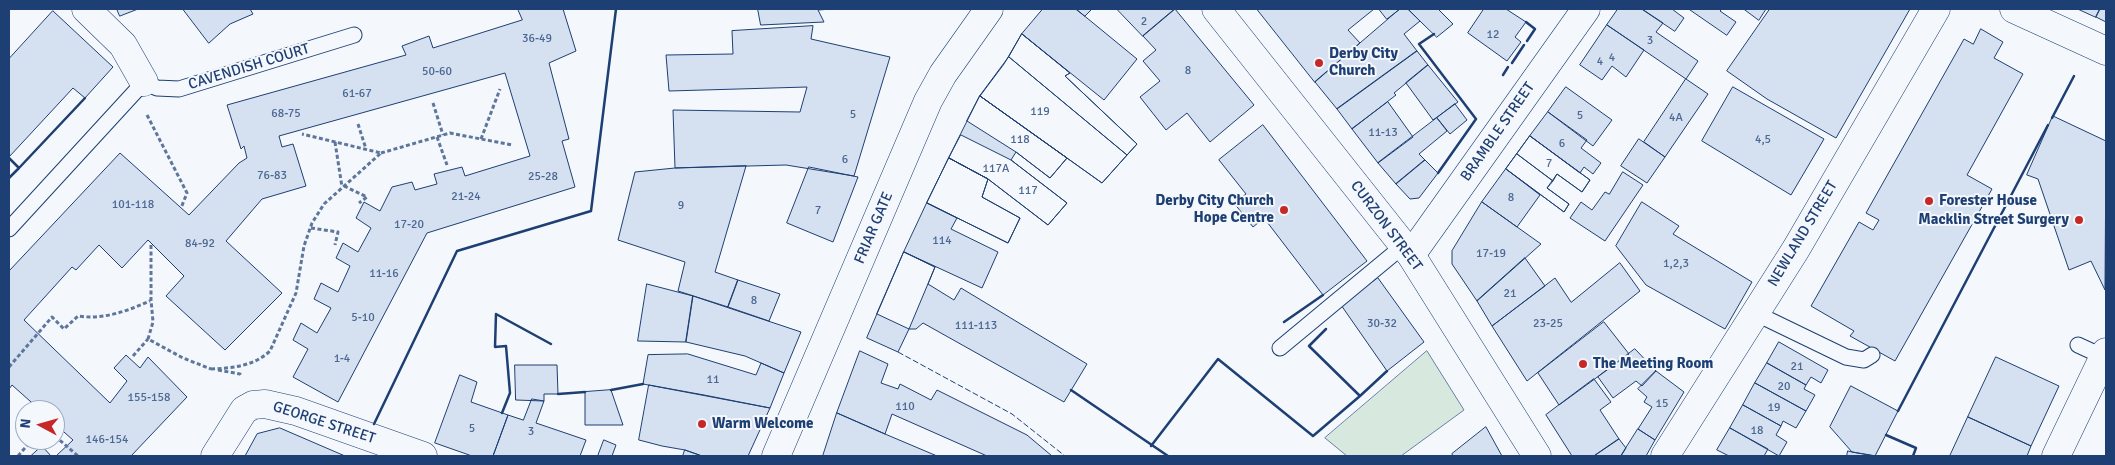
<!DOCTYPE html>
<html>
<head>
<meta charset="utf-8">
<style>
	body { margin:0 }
	#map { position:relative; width:2115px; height:465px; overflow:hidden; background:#f4f7fb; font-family:Signika,sans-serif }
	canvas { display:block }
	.frame { position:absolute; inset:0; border:10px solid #1d3f73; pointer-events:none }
	.north { position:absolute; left:15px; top:400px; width:50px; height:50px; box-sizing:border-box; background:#f4f7fb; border:1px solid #9eadc5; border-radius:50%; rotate:276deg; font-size:14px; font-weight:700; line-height:20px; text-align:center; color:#1d3f73 }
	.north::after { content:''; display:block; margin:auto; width:18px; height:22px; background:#c62828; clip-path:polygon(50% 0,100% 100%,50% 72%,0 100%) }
</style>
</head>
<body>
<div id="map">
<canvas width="2115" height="465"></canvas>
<div class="frame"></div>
<div class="north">N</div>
</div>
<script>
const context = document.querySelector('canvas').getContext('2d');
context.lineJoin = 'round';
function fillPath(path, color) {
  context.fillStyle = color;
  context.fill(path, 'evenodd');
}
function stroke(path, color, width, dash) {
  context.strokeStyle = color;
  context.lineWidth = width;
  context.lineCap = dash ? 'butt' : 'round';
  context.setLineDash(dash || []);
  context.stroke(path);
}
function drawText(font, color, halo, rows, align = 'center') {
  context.font = font + ' Signika,sans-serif';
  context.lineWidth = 4;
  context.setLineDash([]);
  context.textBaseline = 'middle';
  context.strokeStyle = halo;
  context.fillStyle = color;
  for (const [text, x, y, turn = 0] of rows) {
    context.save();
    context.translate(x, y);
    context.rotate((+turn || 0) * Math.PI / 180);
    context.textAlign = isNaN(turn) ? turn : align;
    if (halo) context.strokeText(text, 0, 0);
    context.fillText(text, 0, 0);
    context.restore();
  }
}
const green = new Path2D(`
	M1427,351l37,59 -63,46h-54l-22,-18z`);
fillPath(green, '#d7e8df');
stroke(green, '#687fa3', 1);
const building = new Path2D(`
	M117,9h21l-18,7z
	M183,9h67l3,5 -23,10 -21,19z
	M518,9h45l13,42 -27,12 20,76 -7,2 13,46 -148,46 -89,169 -45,-25 15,-28 -15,-9 8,-17 16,10 14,-25 -17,-9 7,-16 17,9 12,-26 -14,-8 7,-15 15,9 13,-24 -15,-10 8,-16 16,9 12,-24 20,-5 3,8 22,-6 -3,-10 28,-7 3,9 65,-20 -25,-83 -226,63 3,11 11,-3 13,42 -44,13 -36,42 56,52 -57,57 -59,-54 18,-20 -36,-36 -26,28 -23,-23 -23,25 -4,-3 -48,53 86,83 17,-22 -13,-13 12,-13 14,13 8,-11 39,40 -56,59h-75l17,-16 -18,-16v-14h-15l-28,-25 -3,4v-118l111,-118 69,62 50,-52 8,-5 -3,-12 -3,3 -14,-44 179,-50 -4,-9 27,-10 4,12 89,-28z
	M758,9h74l-14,1 6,12 -63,3z
	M1043,9h33l61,50 -33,41 -82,-66z
	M1076,9h16l-7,7z
	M1117,9h58l-32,27z
	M1175,9l79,96 -44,37 -23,-29 -21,17 -26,-33 20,-16 -17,-20 13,-11 -13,-14z
	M1257,9h117l-26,21 12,13 -45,39z
	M1379,9h21l-13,10z
	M1400,9h8l12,12 -16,13 13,17 -80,58 -22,-27z
	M1408,9h30l15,15 -16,13z
	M1484,9h22l20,13 -11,15 6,5 -14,19 -39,-28z
	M1618,9h24l21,14 -7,9 42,29 -12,18 -79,-54z
	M1642,9h30l12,9 -9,13z
	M1689,9h33l-2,2 16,11 -9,13z
	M1744,9h22l-7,11z
	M1770,9h140l-74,129 -69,-39 -40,-28z
	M2078,9h22l-4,8z
	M2100,9h6v13l-10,-5z
	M53,11l60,56 -28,31 -12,-10 -64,69v-98z
	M1607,25l37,25 -18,27 -14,-11 -10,14 -22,-15z
	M813,26l-2,13 79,18 -36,119 -68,-11 -111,3 -2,-58 127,2 7,-25 -138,4 -3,-36 67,-1 -1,-23z
	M1981,29l22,13 -9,16 29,16 -56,101 25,14 -97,172 -45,-25 4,-5 -43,-25 48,-84 14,8 6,-10 -13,-7 98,-174 9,5z
	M1022,34l48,39 -5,3 72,68 -35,39 -122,-87 24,-32z
	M1022,34l48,39 -5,3 72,68 -10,11 -118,-98z
	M1417,51l11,14 -34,28 2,2 -44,34 -15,-20z
	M1009,57l118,98 -25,28 -122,-87z
	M1428,65l30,37 -25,18 -27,-37z
	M1686,79l22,15 -43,63 -21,-15z
	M1566,87l46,33 -19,26 -45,-34z
	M1733,87l91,52 -33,56 -89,-54z
	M980,96l87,62 -17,20 -34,-26 -49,-31z
	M980,96l87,62 -17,20 -34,-26 -5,8 56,43 -19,22 -60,-46 -39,-21z
	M1388,102l25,35 -35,26 -26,-34z
	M1455,104l12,16 -17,14 -13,-16z
	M1548,112l39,28 -6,8 20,15 -8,11 -9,-7 -4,6 -50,-37z
	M2053,116l53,25 -1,149 -14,-29 -22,9 -31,-91 -11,-4z
	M1437,118l10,13 -28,23 6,6 -29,24 -18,-21z
	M1263,125l104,136 -44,34 -59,-77 -11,9 -19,-24 12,-9 -27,-34z
	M961,135l50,25 56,43 -19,22 -60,-46 -39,-21z
	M1530,136l60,44 -8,12 -25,-18 -10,14 22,16 -5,8 -58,-43z
	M1530,136l60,44 -8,12 -25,-18 -4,7 -36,-27z
	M1639,139l26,18 -18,26 -26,-17z
	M1517,154l36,27 -6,7 22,16 -5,8 -58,-43z
	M949,158l39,21 -6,18 38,21 -12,25 -81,-40z
	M949,158l39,21 -6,18 38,21 -12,25 -81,-40z
	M1425,160l13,13 -19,25 -9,1 -14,-15z
	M746,166l-31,106 23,8 -10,27 -50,-16 7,-29 -67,-22 17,-68 40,-4z
	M809,167l49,10 -25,65 -46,-19z
	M1506,169l34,26 -23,32 -35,-25z
	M1623,172l20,13 -38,56 -35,-23 11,-16 11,8 13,-18 4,2z
	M1482,202l59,42 -64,57 -25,-37v-13z
	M1642,202l37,24 -6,8 79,48 -27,47 -79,-44 -30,-39z
	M927,203l30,15 -6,11 47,23 -16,36 -78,-36z
	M904,252l31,15 -26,62 -32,-15z
	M904,252l31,15 -7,17 26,16 7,-12 126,76 -23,38 -141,-79 -7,6h-7l-11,23 -31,-14z
	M1525,258l20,28 -53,40 -15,-25z
	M1620,263l20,28 -113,90 -35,-55 63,-48 16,24z
	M1378,278l46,64 -37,29 -46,-66z
	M738,280l42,14 -11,27 -41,-14z
	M647,284l46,12 -7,46 -48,-1z
	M693,296l108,36 -17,41 -39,-17 -59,-14z
	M1604,322l25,32 -70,51 -21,-32z
	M1779,342l49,28 -7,13 -10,-6 -5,8 -39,-22z
	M1635,349l21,22 -14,15 -6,-5 -23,17 -15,-21z
	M860,351l28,13 -7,19 17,6 2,-5 31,16 6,-10 90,45 25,21h-65l-95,-42 -7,20 -48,-21z
	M688,354l68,21 5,-12 23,10 -14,35 -127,-24 5,-29z
	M1996,357l63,29 -28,60 -63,-29z
	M1767,363l39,22 -2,4 11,6 -9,16 -51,-28z
	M515,365h42l1,29h-14v7l-28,-1z
	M1656,371l28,21 -29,48 -17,-11 14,-22 -8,-5 3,-5 -9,-8z
	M460,375l17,7 -6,20 37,13 -15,41h-21l-37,-13z
	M1594,379l17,23 -11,8 19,29 -25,17h-22l-26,-41z
	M1755,383l51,28 -10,17 -13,-7 -2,5 -38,-21z
	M649,385l55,10 66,13 -22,48h-46l-17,-6 -23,-4 -23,-6z
	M1851,386l47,25 -23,45 -23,-4 -22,-25z
	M611,390l12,35h-38v-33z
	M532,399l12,2 -8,22 50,17 -6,16h-87l15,-41 15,5z
	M1743,405l38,21 -5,9 11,7 -8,14 -49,-28z
	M837,413l48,21 52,22h-114z
	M1968,417l63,29 -4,10h-77z
	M1486,427l16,29h-49l-1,-2z
	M280,428l65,28h-100l12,-22z
	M1730,428l38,21 -4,7h-35l-12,-6z
	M1638,429l17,11 -9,16h-25z
	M1619,439l7,9 -5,8h-27z
	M604,440l12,5 -4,11h-14z
	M42,446l9,10h-20z
	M685,450l17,6h-19z
	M1848,451l4,1 24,4h-29z`);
fillPath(building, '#d5e0f0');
stroke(building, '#1d3f73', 1);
const lane = new Path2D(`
	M9,229l135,-147 13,6 22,1 175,-54
	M1755,313l91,44 18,3 8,-5
	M2078,345l26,12
	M1280,348l123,-102`);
const street = new Path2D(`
	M86,9l37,36 21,37
	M2014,9l92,42
	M1411,255l175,-246
	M215,456l29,-46 9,-5 12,-1 31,7 127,45
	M1665,456l131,-207 140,-240`);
const secondary = new Path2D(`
	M1216,9l195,246 126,201
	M776,456l152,-355 15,-27 46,-65
	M2056,456l50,-104`);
stroke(lane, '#1d3f73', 17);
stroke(street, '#1d3f73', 29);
stroke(secondary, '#1d3f73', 29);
stroke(new Path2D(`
	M433,103l10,32
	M147,115l40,78 -6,15
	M358,124l8,25
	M437,137l10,28
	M481,139l19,-50
	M335,142l7,45
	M381,153l69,-20 62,12
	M344,186l23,11 -8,6
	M311,228l27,4 -3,13
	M151,245v55l2,22 -5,17 35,19 28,11
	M133,356l15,-17
	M9,367l43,-50 12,12 14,-13c25,4 49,-5 72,-15
	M211,369c22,-1 43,-3 59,-18l26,-58 8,-47 8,-23 12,-19 57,-51 -79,-19
	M218,370l22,4 2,3
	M55,436l23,20
	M18,456l14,-16`), '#5e769c', 3, [4, 2.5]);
stroke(lane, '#f4f7fb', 15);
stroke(street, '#f4f7fb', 28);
stroke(secondary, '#f4f7fb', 28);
stroke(new Path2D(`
	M898,352l114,62 53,42`), '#1d3f73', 1, [6, 2.5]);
stroke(new Path2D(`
	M1526,22l9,7 -8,12
	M1434,34l-15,10 57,75 -38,54
	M1512,63l12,-18
	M1503,75l5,-8
	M2052,118l22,-42
	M9,158l10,10 66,-70
	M9,178l10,-10
	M1284,322l39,-27
	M1326,329l-17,17 51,50 27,-25
	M611,390l32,-6
	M1071,390l97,66
	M558,394l27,-2
	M1898,411l150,-286
	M502,413l8,-20 -4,-47 -11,1 1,-33 55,30
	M374,424l83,-173 134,-40 25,-202
	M1886,435l30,13 -3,8
	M1151,446l67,-87 95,77 47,-40`), '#1d3f73', 2.5);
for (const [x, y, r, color] of [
	[1319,63,5,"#c62828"],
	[1929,201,5,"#c62828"],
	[1284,210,5,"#c62828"],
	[2079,220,5,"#c62828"],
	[1583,364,5,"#c62828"],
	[702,424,5,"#c62828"]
]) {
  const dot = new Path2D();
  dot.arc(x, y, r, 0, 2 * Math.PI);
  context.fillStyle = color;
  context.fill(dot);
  stroke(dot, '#f4f7fb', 2);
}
drawText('12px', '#4b6792', null, [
	["2",1144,22],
	["12",1493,35],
	["36-49",537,39],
	["3",1650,41],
	["4",1612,58],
	["4",1600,62],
	["8",1188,71],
	["50-60",437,72],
	["61-67",357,94],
	["119",1040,112],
	["68-75",286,114],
	["5",853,115],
	["5",1580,116],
	["4A",1676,118],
	["11-13",1383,133],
	["118",1020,140],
	["4,5",1763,140],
	["6",1562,144],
	["6",845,160],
	["7",1549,164],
	["117A",996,169],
	["76-83",272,176],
	["25-28",543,177],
	["117",1028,191],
	["21-24",466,197],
	["8",1511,198],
	["101-118",133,205],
	["9",681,206],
	["7",818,211],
	["17-20",409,225],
	["114",942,241],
	["84-92",200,244],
	["17-19",1491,254],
	["1,2,3",1676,264],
	["11-16",384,274],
	["21",1510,294],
	["8",754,301],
	["5-10",363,318],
	["30-32",1382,324],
	["23-25",1548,324],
	["111-113",976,326],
	["1-4",342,359],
	["21",1797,367],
	["11",713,380],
	["20",1784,387],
	["155-158",149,398],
	["15",1662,404],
	["110",905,407],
	["19",1774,408],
	["5",472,429],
	["18",1757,431],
	["3",531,432],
	["146-154",107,440]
]);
drawText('bold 15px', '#1d3f73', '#f4f7fb', [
	["Derby City",1329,54],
	["Church",1329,71],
	["Derby City Church",1274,201,"right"],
	["Hope Centre",1274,218,"right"],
	["Forester House",1939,201],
	["Macklin Street Surgery",2069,220,"right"],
	["The Meeting Room",1593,364],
	["Warm Welcome",712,424]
], 'left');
drawText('15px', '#1d3f73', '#f4f7fb', [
	["CAVENDISH COURT",249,67,-17],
	["BRAMBLE STREET",1498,132,-55],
	["CURZON STREET",1386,226,53],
	["FRIAR GATE",874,228,-67],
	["NEWLAND STREET",1803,234,-59],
	["GEORGE STREET",324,423,18]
]);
</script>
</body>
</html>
